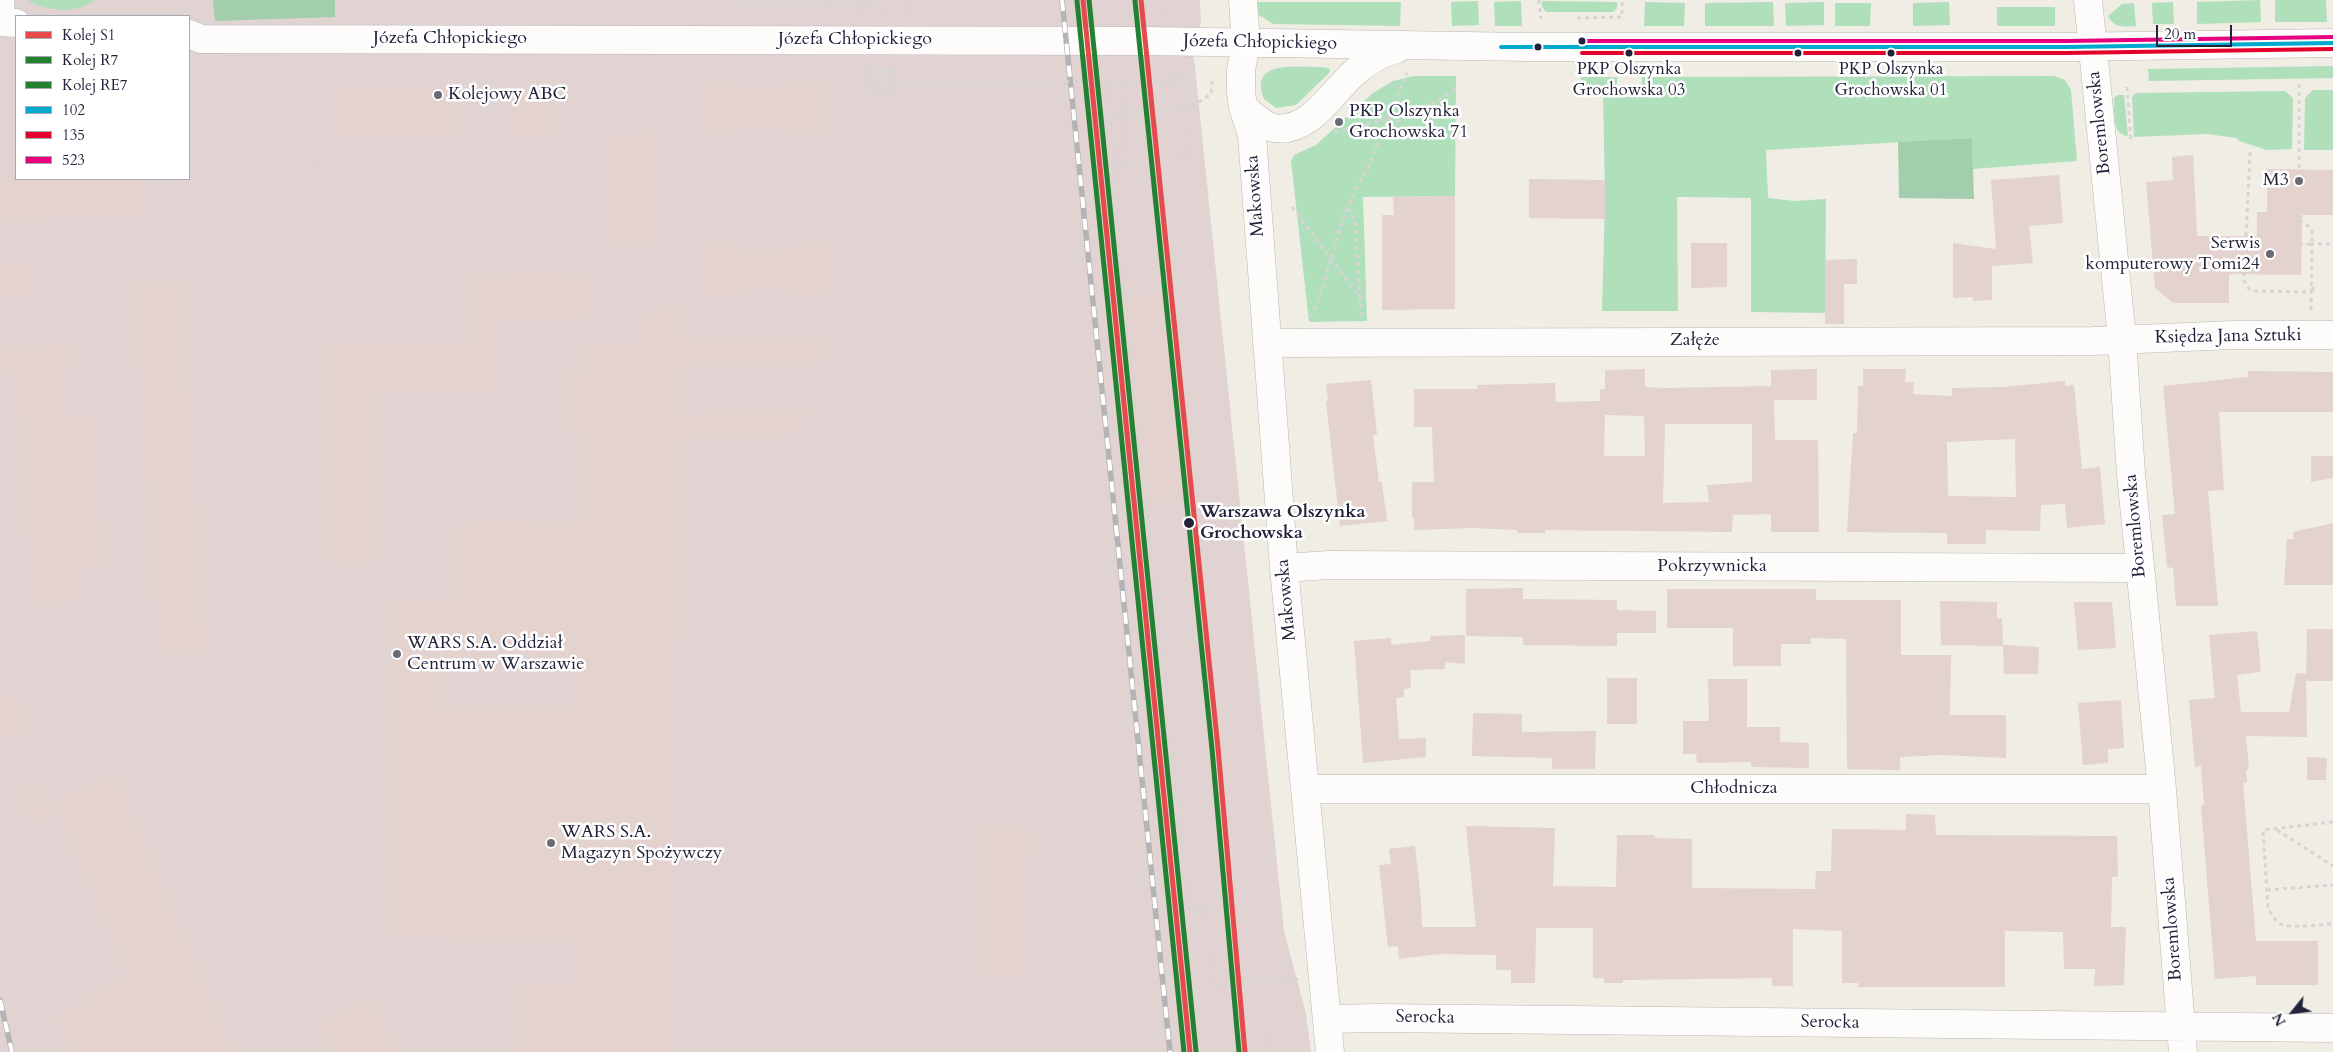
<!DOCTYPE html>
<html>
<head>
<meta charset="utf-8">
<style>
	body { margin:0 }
	#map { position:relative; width:2333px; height:1052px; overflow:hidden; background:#f0ede4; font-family:Cardo,serif }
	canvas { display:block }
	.legend { position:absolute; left:15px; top:15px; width:175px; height:165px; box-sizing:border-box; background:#fff; border:1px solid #a7a7b1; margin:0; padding:6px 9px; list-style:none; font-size:15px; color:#22223b }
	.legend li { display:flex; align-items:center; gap:10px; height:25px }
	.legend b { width:25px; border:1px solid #a7a7b1 }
	.north { position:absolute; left:2268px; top:987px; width:50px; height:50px; -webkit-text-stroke:4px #fff; paint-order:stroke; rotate:241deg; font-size:14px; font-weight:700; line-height:20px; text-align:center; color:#22223b }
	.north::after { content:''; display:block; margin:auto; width:18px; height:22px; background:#22223b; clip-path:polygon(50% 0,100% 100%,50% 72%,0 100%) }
	.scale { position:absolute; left:2156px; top:25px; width:76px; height:22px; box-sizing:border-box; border:2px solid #22223b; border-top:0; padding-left:6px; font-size:15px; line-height:18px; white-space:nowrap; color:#22223b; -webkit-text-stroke:4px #fff; paint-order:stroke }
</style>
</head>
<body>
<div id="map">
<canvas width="2333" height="1052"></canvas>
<ul class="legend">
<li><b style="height:6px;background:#e74a4a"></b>Kolej S1</li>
<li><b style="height:6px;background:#238132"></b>Kolej R7</li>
<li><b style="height:6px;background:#238132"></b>Kolej RE7</li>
<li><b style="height:6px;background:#00a9ce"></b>102</li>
<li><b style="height:6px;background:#e4002b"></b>135</li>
<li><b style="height:6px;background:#e5007d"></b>523</li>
</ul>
<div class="north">N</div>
<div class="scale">20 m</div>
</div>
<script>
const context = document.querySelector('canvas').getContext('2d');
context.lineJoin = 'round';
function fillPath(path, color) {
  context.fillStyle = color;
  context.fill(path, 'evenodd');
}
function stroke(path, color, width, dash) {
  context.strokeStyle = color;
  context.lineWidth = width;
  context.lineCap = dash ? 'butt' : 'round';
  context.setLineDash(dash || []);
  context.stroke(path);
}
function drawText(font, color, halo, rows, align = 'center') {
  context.font = font + ' Cardo,serif';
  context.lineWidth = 5;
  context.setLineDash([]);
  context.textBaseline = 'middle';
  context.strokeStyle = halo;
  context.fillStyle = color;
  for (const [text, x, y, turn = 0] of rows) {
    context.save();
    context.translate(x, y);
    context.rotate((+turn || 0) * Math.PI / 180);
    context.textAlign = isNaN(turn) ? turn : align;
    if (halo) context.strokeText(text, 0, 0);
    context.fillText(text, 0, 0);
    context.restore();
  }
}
fillPath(new Path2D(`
	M0,0h1200l1,20 -7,38 90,873 22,83 5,38h-1311zM16,16h173v163h-173z`), '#e0d3d1');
fillPath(new Path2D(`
	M28,0h67c-16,14 -50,12 -67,0z
	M2260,0l1,22 -64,2v-22z
	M2275,0h51l1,22h-52z
	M1478,1l1,24 -27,1 -1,-24z
	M1521,1l1,25h-27l-1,-24z
	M1542,1l75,1v6l-4,4h-67l-4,-5z
	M1256,2h145l-1,24 -127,-2 -14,-9z
	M1645,2l40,1 -1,23h-40z
	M1773,2l1,24h-69v-23z
	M1824,2v23l-38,1 -1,-23z
	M1949,2l1,23 -37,1v-23z
	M2173,2l1,22h-21l-1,-21z
	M1835,3h36l-1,23h-35z
	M2134,3l2,23c-13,1 -21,2 -28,-10l14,-12z
	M1997,7h58v19h-58z
	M2333,66v12l-184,3 -1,-12z
	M1318,67l11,1 1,4 -34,33 -20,3 -12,-9c-16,-39 32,-32 54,-32z
	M1414,76h42l-1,120 -92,1 4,124 -58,1 -18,-161 3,-6 22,-10 57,-52 20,-12z
	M2054,76l11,4 6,10 6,71 -104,8 -1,-31 -206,12 2,48 26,3 32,-2 -1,114 -74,-1v-114l-66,-1h-8l1,114h-76l3,-112 -2,-111 -24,-1 2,-10h36v20h24l1,-20z
	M2313,90h20v60h-29l1,-52z
	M2285,91l8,7 -1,51 -25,1 -28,-9 -2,-3 -30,-4 -73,3 -2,-40 4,-4z
	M2118,95h6l4,41c-17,-1 -13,-25 -14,-38z`), '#afdfbb');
fillPath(new Path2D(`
	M213,0h122v17l-120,4z
	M1972,138l2,61 -75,-1 -1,-56z`), '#a2ceae');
fillPath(new Path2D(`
	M701,83h39v6h48v-6h40v51h-40v-6l-48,1v5h-39z
	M453,88v49l-122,1v-49z
	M507,91h49v47h-49z
	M660,133v26l-4,1 -1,59h5l1,25h-55l-1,-110z
	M2193,155l4,81h60v-24h10v-43l66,1v45h-31l-1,60 -72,-1v29h-56l-18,-15 -9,-106 27,-2 -1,-23z
	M2059,175l4,48 -34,3 4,37 -41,3v34l-19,1v-4l-20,1v-55l43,6 -5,-69z
	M0,179h144v39l-144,1z
	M1529,179l76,1v39l-76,-1z
	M1455,196v113l-73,1v-95h12l-1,-18z
	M1691,243h36v44l-36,1z
	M702,244h39v6l48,-1v-5h40v51h-39v-6l-49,1v5h-39z
	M1857,259v25h-13v40h-19v-64z
	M0,264h32v33h-32z
	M500,273h62v2l28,1v43h-93l-1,75 -118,-1 -2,171h-49l2,-221 142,1v-48h-3v-22l32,1z
	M181,280l26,371 -49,3 -26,-370z
	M1165,293l22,207 -46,5 -21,-207z
	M684,307l1,32h140v24h-138v7h-7l-1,44 128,-5 -5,25 -123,5 -7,613h-158l1,-70 60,1 1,-43 -187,-2 3,-337h61v-76h29v-6l98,4 1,-93 -17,-1 -1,-58 20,1v-27h56l-1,-30h10v-7zM440,662l138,2 -1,43 -137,-1z
	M69,343l2,24 -7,1 3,49 26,-2 11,153 -26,3 2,31 -49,4 -16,-234 -15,1v-24z
	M1645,369v18l20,1 106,-2v-16l46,-1v31h-43l1,40h43l1,92h-48v-18l-38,1 -1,17 -187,-2v3h-28v-3l-44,-2 -59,2v-12h-2v-36h22l-2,-55h-18v-38h64l-1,-4 78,-2 1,19 44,-1v-12h5v-19zM1605,415l39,1 1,40h-41zM1665,424h87v58l-45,3 2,17 -46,1z
	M1863,369h43l-1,13h9l-1,12 39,2v-8l53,-1 60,-6v5l9,-1 8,84 18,-2 5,57 -38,4 -2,-24 -24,1 -1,26 -54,-1v14h-39v-11l-100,-1 6,-99h4l1,-47h5zM2015,439l1,58 -68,-1 -1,-54z
	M2248,371l85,1v40h-114l5,78 -16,1 10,115h-42l-3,-38 -6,-1 -5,-52 13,-1 -12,-128 85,-9z
	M1371,380l6,55h-4l6,47h3l5,39 -47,5 -14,-125h2l-2,-17z
	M2311,456h22v22l-22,4z
	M2333,523v62h-49l3,-46h7l-1,-7z
	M1523,588v11l94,1v10l39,1v22h-39v13l-94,-1v-8l-57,-1v-47z
	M1667,589h149v11h85v55h50l-1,60h56v43l-64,-3 -42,2v13l-53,-1 -1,-130 -35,-1v6h-30v22h-48v-38h-66z
	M1940,601l57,1v16h5l1,28 -62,-1z
	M2074,602h38l4,46 -38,2z
	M2307,629h26v52h-27z
	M2257,631l4,41 -24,3 4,37h48l7,-39 10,1 1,63 -61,-1 3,33 -3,1 1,12 -4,1 13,158h62v44h-62v-9l-41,3 -14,-174h3l-3,-39 -6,1 -6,-67 26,-2 -6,-63z
	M1465,635v29l-20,-2v7l-35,1 1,18 -7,1v8l-8,1 3,41 27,-1v19l-63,6 -9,-122 37,-3v7l39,-4v-5z
	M2003,645l36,2 -1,27h-34z
	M1607,678h30v46h-30z
	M1708,679h39v48h33v15l29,1v25l-58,-1v-5l-54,1 -1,-9h-13v-33h26z
	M18,691l12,40 -30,8v-42z
	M2121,700l3,48 -16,1v14l-25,2 -5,-62z
	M1473,713l49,1v18l74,-1 -1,38h-43v-11l-80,-2z
	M2307,757l20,1 -1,22h-19z
	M116,773l119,279h-165l-15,-37 35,-15 -4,-8 40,-17 -75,-175z
	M39,783l8,34 -22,6 -9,-34z
	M1906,814l29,1 1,20 181,1 1,41h-6l-1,50h15l-2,58 -30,1 1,-17h-31l-1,-37 -58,-1v56h-147v-4h-16v-52l-49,-2v57h-21v-8l-149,2v3h-19v-5h-11v-50h-57l-1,55h-24v-13h-15v-15l-57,-1 -40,5 -1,-13 -10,1 -9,-82 12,-1 -2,-15 26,-3 6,54 1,27h54l-10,-101 89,2 -2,58 63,1 1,-52h38l-1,3 38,1v49l123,1 1,-18h15l1,-42 74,1z
	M979,826l50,1 -2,152 -49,-1z
	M369,995l33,57h-68l-16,-27z`), '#e3d2cd');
const minor = new Path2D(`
	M0,0l1,22 15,1
	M1243,0l3,43 -5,27v22l2,15 9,28 32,433 46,484
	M2088,0l34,339 9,135 31,315 21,263
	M189,34l12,5 944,2 383,6h537l268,-4
	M1243,107c9,7 19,19 31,21 35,6 58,-36 80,-55 12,-11 26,-20 43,-24
	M1267,343l826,-2 140,-6h100
	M1284,568l45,-3 811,3
	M1306,789h856
	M1327,1019l51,-1 955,10`);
stroke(minor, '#b8b7b4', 29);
stroke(new Path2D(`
	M457,0h268l135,4 28,8
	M910,0v14
	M1163,0l1,15
	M1539,0l2,19
	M860,15v-11
	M1577,18l45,-1v-17
	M865,66l2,5 27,-1v23
	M867,71v10l14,1
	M1109,81l3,40
	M1212,81l-1,13 -24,16 -65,2 -10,9 4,60h-4l77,727 16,-2 8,81 85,-8
	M2299,84v85
	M2127,87l4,54
	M1121,88l2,-7
	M1167,95v-18l19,-1 3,79h-9
	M1335,132l69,-17
	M1382,134l25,-61
	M2250,152l-6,129 5,8 6,2 56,1
	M1114,168l14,-1
	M1292,207l68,90 2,19
	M1348,208l7,12 5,77
	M2293,215l19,14v15h-11
	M2311,289l6,-1
	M2311,310l1,-66h21
	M1310,317l8,-15 29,-95 23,-43 11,-29 26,-21 26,-11 23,-14
	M311,581l7,-515
	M2333,822l-70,8 5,79c4,5 7,12 13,15 9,5 41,0 52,0
	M2277,830l56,36
	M2267,890l66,-5
	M1266,1035l2,17`), '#d6d4d4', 3, [4, 4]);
stroke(minor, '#fdfcfb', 28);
const rail = new Path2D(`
	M1062,0l108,1052
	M0,1000l12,52`);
stroke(rail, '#b4b4b6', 5.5);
stroke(rail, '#fff', 4, [11]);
stroke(new Path2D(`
	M893,69v12
	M871,70v23h23
	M881,82l297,-1 2,74
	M1121,88l7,79`), '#d6d4d4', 3, [4, 4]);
stroke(new Path2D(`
	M1501,47h564l268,-4`), '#00a9ce', 4);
stroke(new Path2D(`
	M1582,53h483l268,-4`), '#e4002b', 4);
stroke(new Path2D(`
	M1582,41h483l268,-4`), '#e5007d', 4);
stroke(new Path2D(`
	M1083,0l107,1052
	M1141,0l77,748 27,304`), '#e74a4a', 5);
stroke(new Path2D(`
	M1077,1l107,1051
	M1135,1l77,748 27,303`), '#238132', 5);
stroke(new Path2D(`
	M1089,0l107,1051`), '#238132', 5);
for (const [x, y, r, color] of [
	[1582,41,4.5,"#22223b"],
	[1538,47,4.5,"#22223b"],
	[1629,53,4.5,"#22223b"],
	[1798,53,4.5,"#22223b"],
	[1891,53,4.5,"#22223b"],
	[438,95,5,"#6a6976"],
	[1339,122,5,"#6a6976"],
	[2299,181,5,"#6a6976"],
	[2270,254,5,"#6a6976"],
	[1189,523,6,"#22223b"],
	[397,654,5,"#6a6976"],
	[551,843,5,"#6a6976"]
]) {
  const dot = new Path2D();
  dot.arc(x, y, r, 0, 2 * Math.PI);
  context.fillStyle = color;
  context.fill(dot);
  stroke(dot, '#fff', 2);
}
drawText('17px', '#22223b', '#fff', [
	["PKP Olszynka",1629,70],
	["Grochowska 03",1629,91],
	["PKP Olszynka",1891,70],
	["Grochowska 01",1891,91]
]);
drawText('18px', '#22223b', '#fff', [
	["Józefa Chłopickiego",450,39],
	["Józefa Chłopickiego",855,40],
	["Józefa Chłopickiego",1260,43,1],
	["Boremlowska",2100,123,-96],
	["Makowska",1256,196,-94],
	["Księdza Jana Sztuki",2228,337,-1],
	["Załęże",1695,341],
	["Boremlowska",2136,526,-95],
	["Pokrzywnicka",1712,567],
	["Makowska",1287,600,-95],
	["Chłodnicza",1734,789],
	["Boremlowska",2173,929,-94],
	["Serocka",1425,1018,1],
	["Serocka",1830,1023,1]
]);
drawText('18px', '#22223b', '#fff', [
	["Kolejowy ABC",448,95],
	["PKP Olszynka",1349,112],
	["Grochowska 71",1349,133],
	["M3",2289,181,"right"],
	["Serwis",2260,244,"right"],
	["komputerowy Tomi24",2260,265,"right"],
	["WARS S.A. Oddział",407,644],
	["Centrum w Warszawie",407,665],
	["WARS S.A.",561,833],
	["Magazyn Spożywczy",561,854]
], 'left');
drawText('bold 18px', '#22223b', '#fff', [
	["Warszawa Olszynka",1200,513],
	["Grochowska",1200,534]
], 'left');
</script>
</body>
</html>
